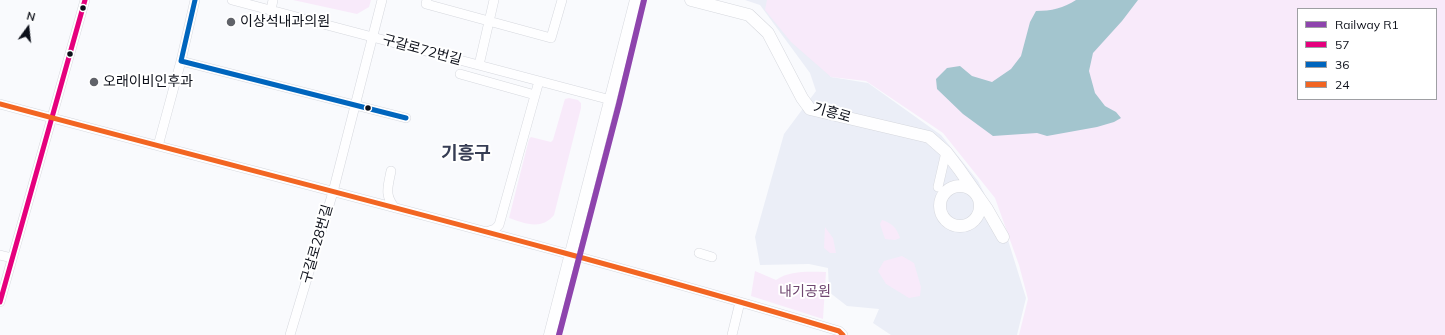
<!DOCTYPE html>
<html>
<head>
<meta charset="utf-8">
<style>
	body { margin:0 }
	#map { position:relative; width:1445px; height:335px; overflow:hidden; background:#f9fafd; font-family:Mulish,sans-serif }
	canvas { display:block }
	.legend { position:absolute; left:1297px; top:8px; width:140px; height:92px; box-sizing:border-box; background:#fff; border:1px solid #9e9fa3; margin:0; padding:5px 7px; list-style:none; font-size:12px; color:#0d101a }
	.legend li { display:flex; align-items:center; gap:8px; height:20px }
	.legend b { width:20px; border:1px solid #9e9fa3 }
	.north { position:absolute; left:8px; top:8px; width:40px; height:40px; -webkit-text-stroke:3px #fff; paint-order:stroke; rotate:15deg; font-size:11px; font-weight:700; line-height:16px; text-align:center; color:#0d101a }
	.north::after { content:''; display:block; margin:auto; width:14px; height:18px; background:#0d101a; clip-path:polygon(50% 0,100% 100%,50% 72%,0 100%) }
</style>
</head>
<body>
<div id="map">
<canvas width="1445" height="335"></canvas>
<ul class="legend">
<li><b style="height:5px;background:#8e44ad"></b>Railway R1</li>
<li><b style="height:5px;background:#e5007d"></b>57</li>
<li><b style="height:5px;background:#0065bd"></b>36</li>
<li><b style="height:5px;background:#f26522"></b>24</li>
</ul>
<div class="north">N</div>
</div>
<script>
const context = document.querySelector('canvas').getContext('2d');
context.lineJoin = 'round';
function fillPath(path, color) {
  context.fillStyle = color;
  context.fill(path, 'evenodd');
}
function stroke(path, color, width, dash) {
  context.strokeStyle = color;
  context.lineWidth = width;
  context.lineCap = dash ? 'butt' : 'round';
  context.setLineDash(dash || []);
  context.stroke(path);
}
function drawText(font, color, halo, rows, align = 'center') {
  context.font = font + ' Mulish,"Noto Sans KR",sans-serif';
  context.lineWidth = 4;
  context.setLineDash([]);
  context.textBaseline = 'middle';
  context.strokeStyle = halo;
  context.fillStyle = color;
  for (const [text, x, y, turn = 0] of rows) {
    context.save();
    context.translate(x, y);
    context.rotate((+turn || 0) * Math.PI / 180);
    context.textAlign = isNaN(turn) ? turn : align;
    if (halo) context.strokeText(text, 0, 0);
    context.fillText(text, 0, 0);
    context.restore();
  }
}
fillPath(new Path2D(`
	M745,0h34l52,77 37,6 73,52 37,46 30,59 18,58 -9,37h-126l-18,-12 6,-14 -32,-3 -18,-14 -1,-24 -19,-4 -49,1 -5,-28 29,-103 32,-43 -6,-18 -50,-68z`), '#ebeef7');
fillPath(new Path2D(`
	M293,0h78l-2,7 -12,7z
	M767,0h678v335h-426l9,-36 -9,-34 -24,-67 -52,-65 -77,-52 -35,-4 -40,-35 -26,-32zM1298,9h138v90h-138z
	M569,98l9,2 3,3v5l-27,107c-13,16 -30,8 -45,3l20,-79 2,-2 20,5 2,-2 11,-38 1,-3z
	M882,220c10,3 15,8 18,18l-5,2 -10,-1 -5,-15z
	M825,227l8,11 3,15h-6l-6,-5z
	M902,256l12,7 7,24 -1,9 -11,2 -23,-14 -8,-13 6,-10z
	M755,271l21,9c15,-10 33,-8 50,-8l-3,47 -72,-23z`), '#f8eafa');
fillPath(new Path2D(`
	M1076,0h62l-16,21 -29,32 -4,18 6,22 10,13 11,6 5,6 -7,4 -17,5 -50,9 -10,-3 -44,3 -30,-22 -26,-25 -1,-10 11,-11 13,-2 12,10 20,6 19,-13 10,-13 9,-34 6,-11c15,0 28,-3 40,-11z`), '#a3c5ce');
const minor = new Path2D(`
	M195,0l-14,61 225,57
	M232,0l379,100
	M427,0l-1,4 125,34 11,-38
	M271,10l2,-10
	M479,65l15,-65
	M460,74l75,21
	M0,104c280,75 562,144 839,227l4,4
	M158,146l23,-85
	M391,171c-3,16 -7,24 4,37
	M938,187l8,-35
	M486,232l9,-3 4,-4 40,-144
	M699,253l13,4
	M0,255l12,3
	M0,302l85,-302
	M290,335l43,-143 49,-192
	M732,335l8,-33`);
const major = new Path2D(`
	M691,0l58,15 19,18 34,65 8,11 119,28 17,15 13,17 28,40 16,28
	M940 206a20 20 0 1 1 40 0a20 20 0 1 1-40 0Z
	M550,335l86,-335`);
stroke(minor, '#d6d8de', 10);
stroke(major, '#d6d8de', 13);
stroke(minor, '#fefeff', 9);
stroke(major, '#fefeff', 12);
stroke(new Path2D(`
	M0,302l85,-302`), '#e5007d', 5);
stroke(new Path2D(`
	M195,0l-14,61 225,57`), '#0065bd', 5);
stroke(new Path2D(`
	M0,104c280,75 562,144 839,227l4,4`), '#f26522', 5);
stroke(new Path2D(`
	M559,335l60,-231 25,-104`), '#8e44ad', 6);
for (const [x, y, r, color] of [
	[83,8,3.5,"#0d101a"],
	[231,22,5,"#606269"],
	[70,54,3.5,"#0d101a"],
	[94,82,5,"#606269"],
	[368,108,3.5,"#0d101a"]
]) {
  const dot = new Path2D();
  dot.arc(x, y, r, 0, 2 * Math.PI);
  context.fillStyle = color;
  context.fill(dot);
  stroke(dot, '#fff', 1.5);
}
drawText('14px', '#0d101a', '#fff', [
	["이상석내과의원",240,22],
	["오래이비인후과",103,82]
], 'left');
drawText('14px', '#0d101a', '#fff', [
	["구갈로72번길",422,50,15],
	["기흥로",832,113,16],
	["구갈로28번길",317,244,-74]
]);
drawText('14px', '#6f4670', '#fff', [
	["내기공원",805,292]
]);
drawText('bold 18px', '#363d54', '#fff', [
	["기흥구",466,154]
]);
</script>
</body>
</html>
